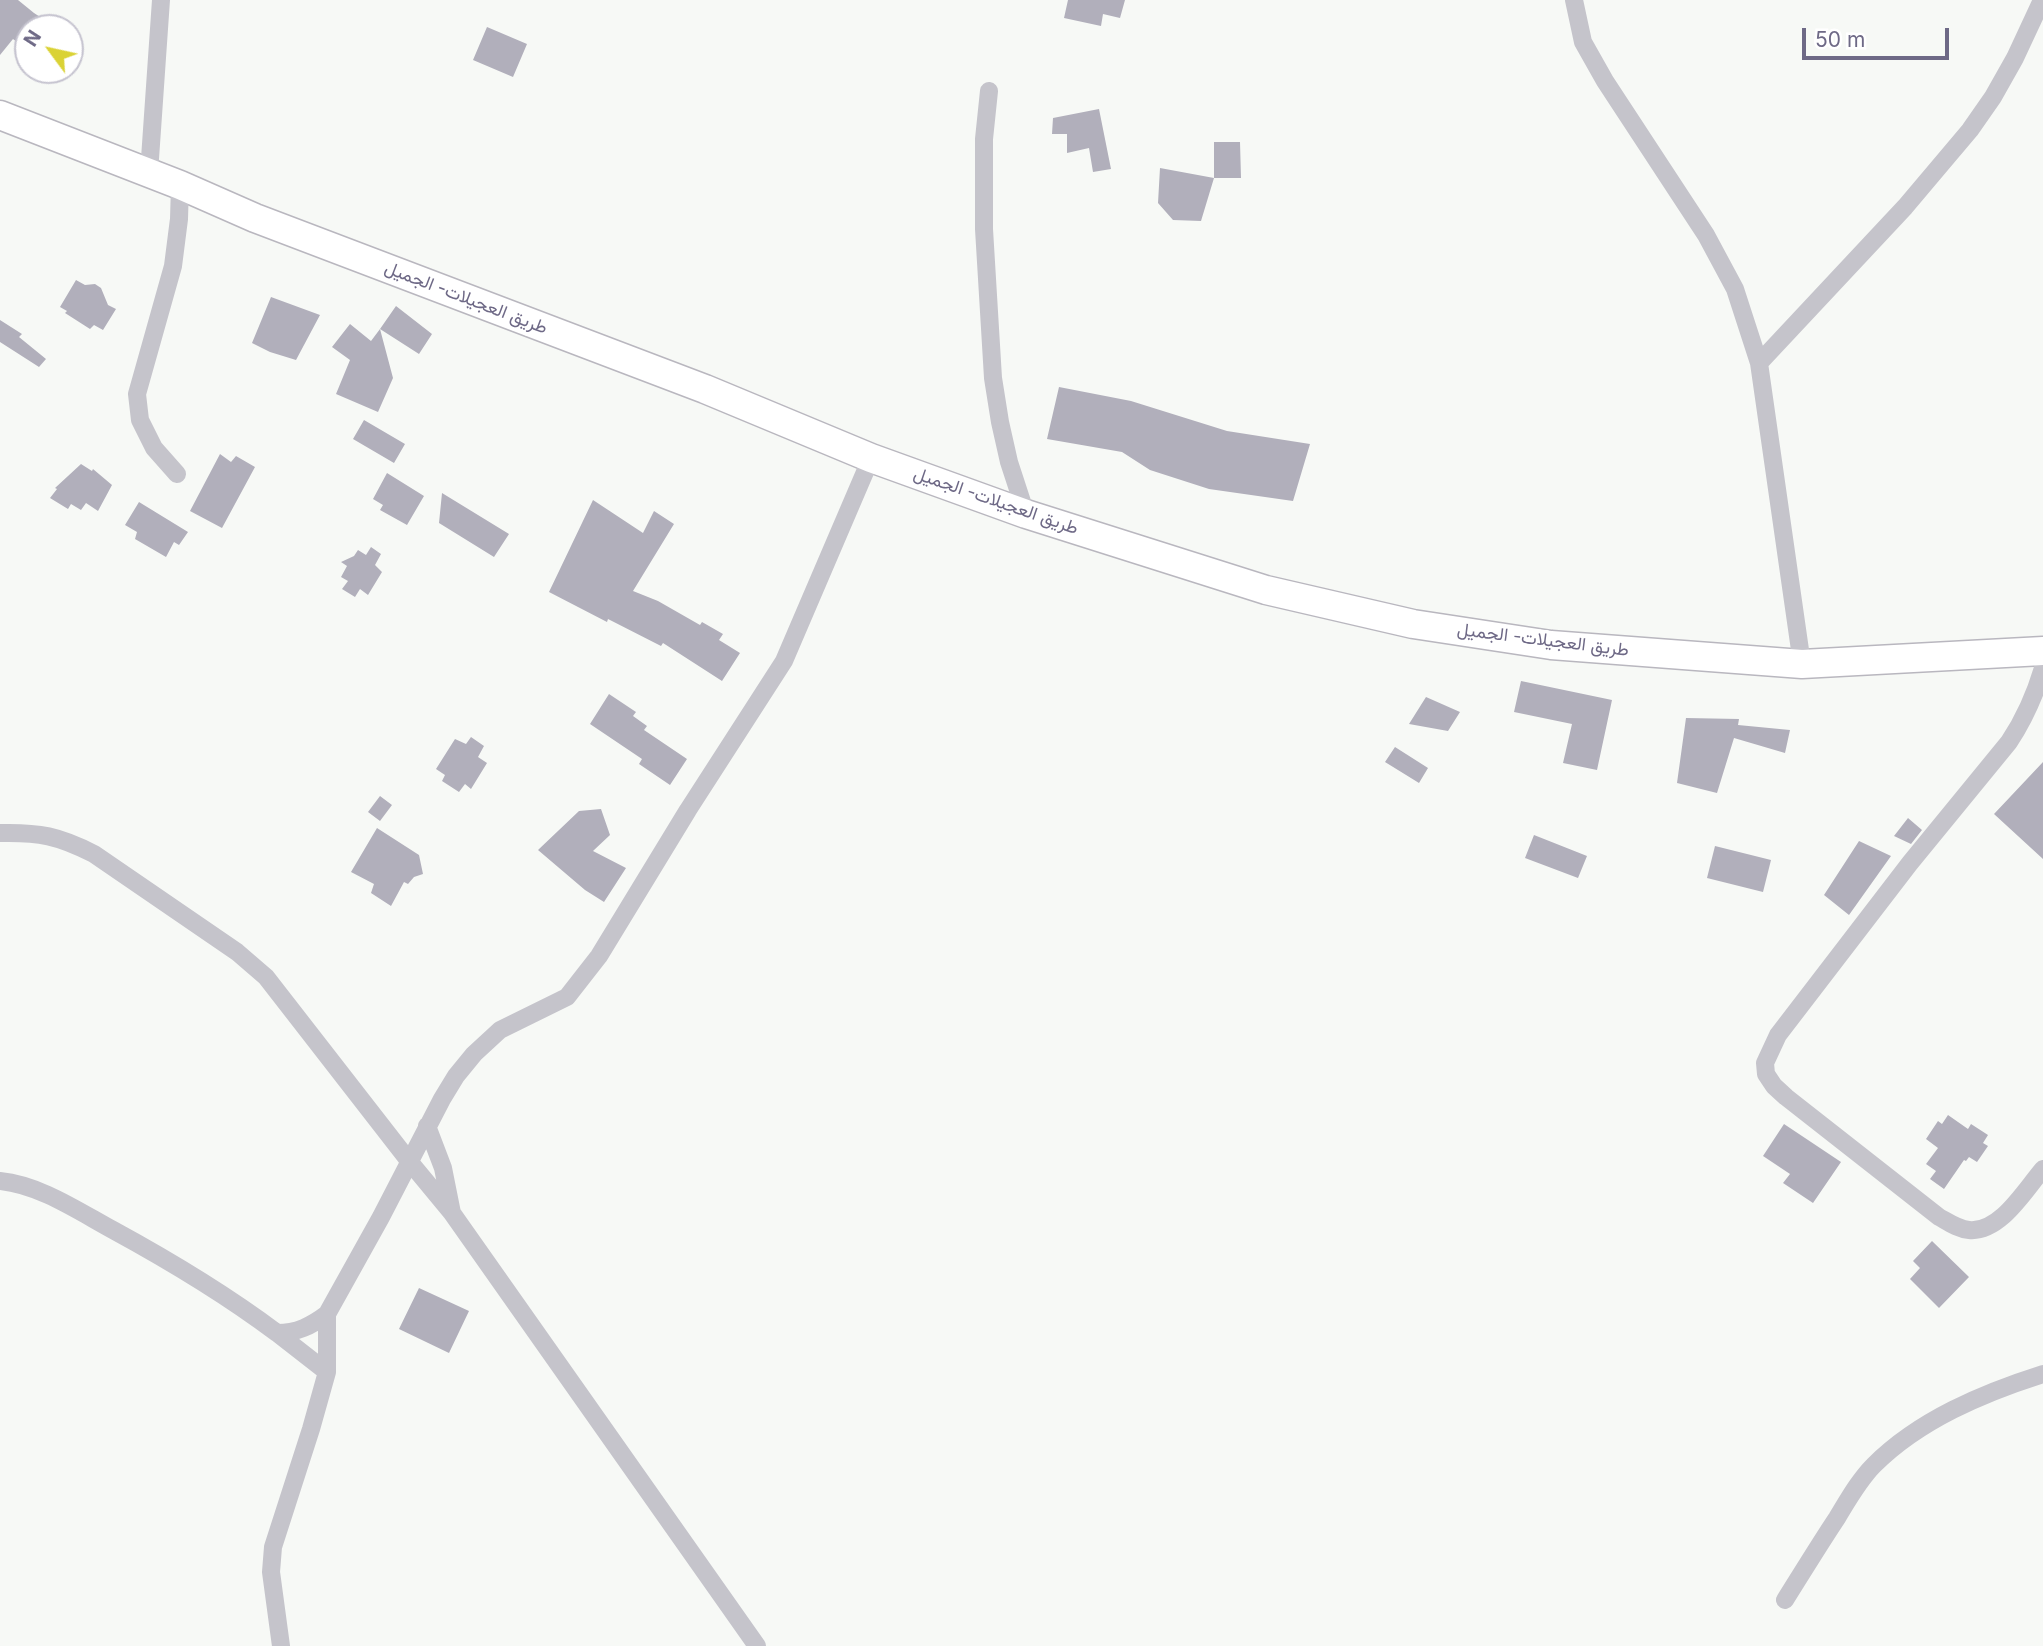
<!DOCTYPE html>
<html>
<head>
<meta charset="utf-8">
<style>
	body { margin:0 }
	#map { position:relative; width:2043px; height:1646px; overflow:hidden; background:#f7f9f6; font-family:Inter,sans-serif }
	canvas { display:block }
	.north { position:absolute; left:14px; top:14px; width:70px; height:70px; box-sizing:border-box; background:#fff; border:2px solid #c5c3cf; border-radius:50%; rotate:303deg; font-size:19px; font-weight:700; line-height:28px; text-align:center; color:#6e6986 }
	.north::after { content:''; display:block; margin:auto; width:24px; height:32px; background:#dad235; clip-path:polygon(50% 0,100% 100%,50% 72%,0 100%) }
	.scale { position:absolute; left:1802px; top:28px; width:147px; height:32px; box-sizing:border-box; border:4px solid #6e6986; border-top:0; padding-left:9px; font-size:21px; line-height:24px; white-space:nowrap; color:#6e6986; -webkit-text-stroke:5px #fff; paint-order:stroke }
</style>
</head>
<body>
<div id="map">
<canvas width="2043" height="1646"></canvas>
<div class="north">N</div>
<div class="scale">50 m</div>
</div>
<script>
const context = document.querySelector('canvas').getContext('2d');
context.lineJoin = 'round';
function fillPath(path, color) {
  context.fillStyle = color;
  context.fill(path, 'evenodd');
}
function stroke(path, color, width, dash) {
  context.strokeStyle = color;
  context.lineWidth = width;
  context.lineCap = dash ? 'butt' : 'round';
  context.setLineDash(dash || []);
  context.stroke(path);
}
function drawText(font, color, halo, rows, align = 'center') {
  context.font = font + ' Inter,Vazirmatn,sans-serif';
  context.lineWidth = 7;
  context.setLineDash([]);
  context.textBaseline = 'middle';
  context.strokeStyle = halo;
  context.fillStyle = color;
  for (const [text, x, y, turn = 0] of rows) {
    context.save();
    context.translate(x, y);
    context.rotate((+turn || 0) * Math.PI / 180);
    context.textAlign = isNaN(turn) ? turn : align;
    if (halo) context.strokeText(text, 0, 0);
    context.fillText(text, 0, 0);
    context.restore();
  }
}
fillPath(new Path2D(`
	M0,0h18l16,13 23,15h-29v23l-15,-12 -13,16z
	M1068,0h57l-5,18 -17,-4 -2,12 -37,-8z
	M487,27l40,17 -14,33 -40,-17z
	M1099,109l12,60 -18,3 -4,-24 -22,5v-19h-15l1,-16z
	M1214,142h26l1,36h-27z
	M1160,168l54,10 -13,43 -28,-1 -15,-17z
	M76,280l9,5 10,-1 6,4 7,17 8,4 -13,21 -9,-5 -4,4 -25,-16 2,-2 -7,-4z
	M271,297l49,18 -24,45 -26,-8 -18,-9z
	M396,306l36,28 -13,20 -39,-25z
	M0,320l22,14 -3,3 27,22 -7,8 -39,-25z
	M350,324l21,17 9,-12 13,49 -15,34 -42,-18 14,-34 -18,-13z
	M1059,387l72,14 96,30 83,13 -17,57 -84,-12 -59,-19 -28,-18 -75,-13z
	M364,420l41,24 -11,19 -41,-24z
	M220,454l11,8 5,-6 19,11 -33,61 -32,-17z
	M81,464l11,7 1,-2 19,16 -14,26 -12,-8 -5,7 -10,-6 -3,5 -18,-11 7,-9 -2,-1z
	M387,473l37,23 -17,29 -27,-15 3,-5 -10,-6z
	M442,493l67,41 -15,23 -55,-34z
	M593,500l50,33 11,-22 20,13 -41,67 25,10 42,24 2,-3 21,12 -4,6 21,13 -18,28 -59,-38 -2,3 -53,-27 -1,3 -58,-30z
	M139,502l49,30 -9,13 -5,-3 -8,15 -31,-18 2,-7 -12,-7z
	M371,547l10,7 -6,11 7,7 -14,23 -8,-6 -5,8 -13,-8 6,-8 -7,-4 6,-11 -6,-4 13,-6 4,-6 8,5z
	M1521,681l91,19 -15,70 -34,-7 9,-39 -58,-12z
	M609,694l27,18 -3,4 14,10 -3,4 43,29 -17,26 -31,-21 3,-5 -52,-35z
	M1426,697l34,15 -12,19 -39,-7z
	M1686,718l53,1 -1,6 52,5 -5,23 -51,-15 -17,55 -40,-10z
	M471,737l13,9 -6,11 9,6 -16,26 -6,-5 -6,8 -17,-11 3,-6 -9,-6 19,-30 11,5z
	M1395,747l33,21 -9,15 -34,-21z
	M2043,762v97l-49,-45z
	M380,796l12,9 -12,16 -12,-9z
	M601,809l9,26 -17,16 33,17 -22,34 -19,-12 -47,-40 41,-39z
	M1908,818l14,12 -11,14 -17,-8z
	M377,828l42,27 4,19 -9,3 -6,7 -4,-2 -13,24 -20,-13 3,-9 -23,-12z
	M1534,835l53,21 -9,22 -53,-20z
	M1859,841l32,15 -42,59 -25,-20z
	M1715,846l56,14 -8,32 -56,-14z
	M1948,1115l20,14 3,-5 17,11 -5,8 5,3 -11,16 -8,-5 -3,4 -2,-1 -20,29 -14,-10 6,-8 -10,-7 12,-16 -12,-9 12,-18 4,3z
	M1784,1124l57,38 -28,41 -30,-20 7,-9 -27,-18z
	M1932,1241l37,36 -30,31 -29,-29 10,-11 -7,-7z
	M419,1288l50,23 -20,42 -50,-24z`), '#b1afbb');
const primary = new Path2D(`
	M0,115l180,70 75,33 450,171 166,69 155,56 240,76 147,34 138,21 251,19 241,-13`);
stroke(primary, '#b9b7bf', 31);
stroke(new Path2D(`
	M1574,0l9,42 22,39 101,154 29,54 24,74 43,301
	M989,91l-5,48v90l9,149 7,44 9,40 17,52
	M149,173l12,-173
	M1759,363l146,-156 65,-77 23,-33 22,-39 27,-58
	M177,474l-23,-26 -14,-28 -3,-26 36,-128 6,-47 1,-34
	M2043,668c-8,27 -18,50 -34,74l-99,121 -132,172 -13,28 1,11 8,12 12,11 153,120c9,5 19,12 30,13 31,3 56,-40 74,-61
	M0,833c39,-1 59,3 94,21l143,98 29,25 143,184 43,52 305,433
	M427,1126l16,42 9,45
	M0,1181c40,4 78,30 113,49 57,31 112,64 164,103 20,0 34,-7 50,-19l54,-97 61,-118 14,-23 18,-22 26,-24 67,-33 32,-41 89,-146 96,-149 87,-203
	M277,1333l50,39
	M1785,1600c17,-27 34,-55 52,-82 11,-18 22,-38 37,-53 45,-45 109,-72 169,-91
	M281,1646l-10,-74 2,-25 38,-118 16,-57v-58`), '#c5c4cb', 18);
stroke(primary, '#fff', 28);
drawText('18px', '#6e6986', '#fff', [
	["طريق العجيلات- الجميل",466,298,21],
	["طريق العجيلات- الجميل",996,501,19],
	["طريق العجيلات- الجميل",1543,640,7]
]);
</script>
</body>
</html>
